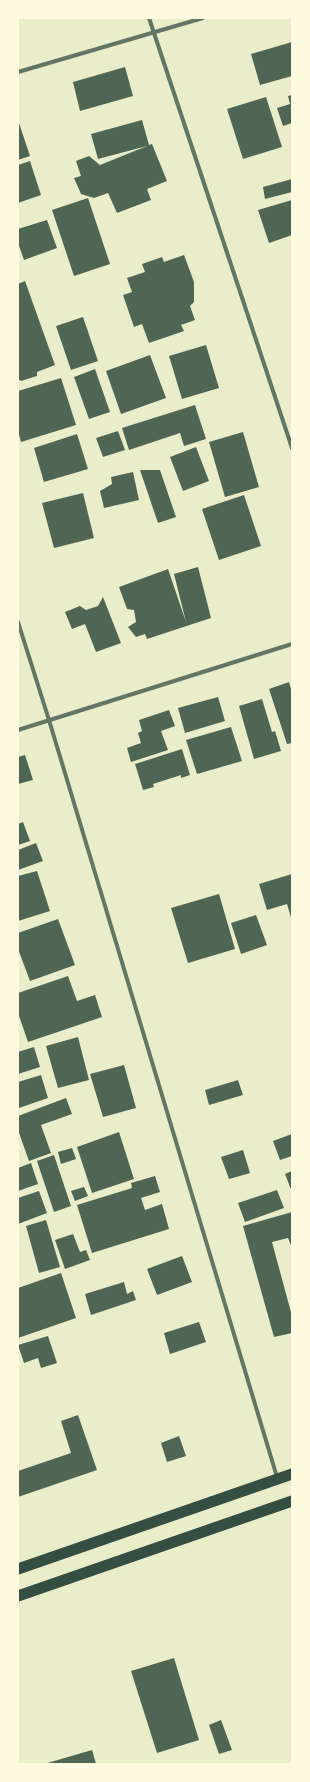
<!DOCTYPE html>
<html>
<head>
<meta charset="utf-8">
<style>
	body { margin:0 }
	#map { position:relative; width:310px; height:1782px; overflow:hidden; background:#e9edc9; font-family:Manrope,sans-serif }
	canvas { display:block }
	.frame { position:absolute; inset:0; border:19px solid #fefae0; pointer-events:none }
</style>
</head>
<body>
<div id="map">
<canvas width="310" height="1782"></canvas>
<div class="frame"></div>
</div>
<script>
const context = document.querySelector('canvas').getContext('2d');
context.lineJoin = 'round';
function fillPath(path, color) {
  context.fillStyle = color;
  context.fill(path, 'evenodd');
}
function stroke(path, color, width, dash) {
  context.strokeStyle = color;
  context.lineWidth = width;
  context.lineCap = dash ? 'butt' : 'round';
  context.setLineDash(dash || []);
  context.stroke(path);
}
fillPath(new Path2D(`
	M292,42v34l-32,9 -9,-31z
	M125,67l8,29 -53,15 -7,-29z
	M292,95v28l-9,3 -6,-18 13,-4 -2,-8z
	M266,97l16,50 -39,12 -16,-50z
	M18,120l12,36 -12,4z
	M142,120l7,25 3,-1 15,37 -20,8 4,11 -34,13 -9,-20 -14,5 -13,-4 -7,-16 7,-2 -5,-15 13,-5 11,9 47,-19 -49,13 -7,-25z
	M30,161l11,34 -23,8v-38z
	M292,179v13l-27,7 -2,-12z
	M88,198l22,66 -36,12 -22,-66z
	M292,200v35l-23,8 -11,-33z
	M47,220l10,28 -33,12 -6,-17v-14z
	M184,255l10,27v20l-4,4 5,14 -14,5 3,6 -35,12 -7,-19 -8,3 -11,-32 9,-3 -5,-14 18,-6 -3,-8 20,-7 2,5z
	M25,281l30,84 -18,7v4l-16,5 -3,-2v-95z
	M83,317l15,44 -27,9 -15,-44z
	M206,345l13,43 -37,11 -13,-43z
	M150,355l16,43 -45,16 -15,-43z
	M95,369l15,43 -21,7 -15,-42z
	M61,378l15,47 -55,17 -3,-11v-40z
	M195,405l11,34 -22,7 -4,-13 -51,17 -7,-22z
	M118,431l7,19 -22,7 -7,-19z
	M243,432l16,55 -34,10 -16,-55z
	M77,434l11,35 -44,13 -10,-34z
	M196,447l13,34 -26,10 -13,-34z
	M140,470h20l16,47 -18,6z
	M133,472l6,28 -35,8 -4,-17 12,-7 -1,-7z
	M83,493l11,45 -40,10 -12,-45z
	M244,495l17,51 -42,14 -17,-51z
	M198,567l13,51 -64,21 -2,-5 -9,3 -8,-10 8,-5 -2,-12 -7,-1 -8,-22 49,-18 18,53 -12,-48z
	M103,597l18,46 -25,9 -11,-28 -13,5 -7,-17 15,-6 6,4 12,-4z
	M289,682l3,11v50l-5,1 -18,-55z
	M218,697l7,24 -40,12 -7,-25z
	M262,699l10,33 3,-1 6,20 -27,8 -15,-53z
	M169,710l6,16 -14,5 7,19 -37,12 -4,-14 14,-5 -3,-10 4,-2 -3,-11z
	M231,727l11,34 -45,13 -11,-34z
	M182,749l8,26 -9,3v-3l-28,9 1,3 -11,3 -8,-26z
	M25,755l8,25 -15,4v-27z
	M23,822l7,19 -12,4v-21z
	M36,843l7,18 -25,9v-20z
	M37,871l13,40 -32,10v-45z
	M292,874v47l-5,-17 -20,6 -8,-26z
	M219,894l16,55 -47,14 -17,-55z
	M256,915l11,30 -26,9 -10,-31z
	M58,919l17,46 -45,16 -12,-32v-16z
	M68,976l9,25 18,-6 7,22 -74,25 -10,-29v-20z
	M78,1037l11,43 -31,8 -12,-42z
	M34,1047l6,20 -22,7v-22z
	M124,1065l12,43 -33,9 -13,-43z
	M41,1075l7,23 -29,10 -1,-26z
	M238,1080l5,15 -34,10 -4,-15z
	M66,1098l6,16 -31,11 10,28 -22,8 -11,-31v-14z
	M119,1132l15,47 -42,14 -15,-46z
	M292,1134v22l-12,4 -7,-19z
	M72,1148l4,11 -15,5 -3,-12z
	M243,1150l7,23 -21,6 -8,-22z
	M54,1155l17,51 -17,6 -17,-51z
	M31,1163l7,21 -20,7v-23z
	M292,1171v21l-7,-18z
	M155,1176l5,16 -19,6 4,12 17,-6 7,25 -77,24 -15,-48 55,-17 -1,-5z
	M84,1187l4,9 -13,5 -4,-10z
	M277,1190l7,18 -39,14 -7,-19z
	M39,1191l8,22 -29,11v-26z
	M292,1212v36l-4,-10 -16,4 20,74v17l-18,4 -31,-111z
	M46,1220l14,47 -21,6 -13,-47z
	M73,1234l7,18 6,-2 4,10 -25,9 -10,-29z
	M182,1256l10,26 -35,13 -10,-26z
	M61,1273l15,45 -58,20v-50z
	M124,1282l3,12 6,-3 3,9 -45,15 -6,-21z
	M199,1322l7,20 -36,12 -6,-21z
	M48,1336l9,27 -16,5 -3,-10 -14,5 -6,-18z
	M78,1415l19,55 -79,27v-26l53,-18 -10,-32z
	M179,1436l7,20 -19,6 -6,-19z
	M174,1658l25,82 -42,13 -26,-82z
	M221,1720l11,30 -13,4 -10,-29z
	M92,1750l4,14h-52z`), '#4f6655');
stroke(new Path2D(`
	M149,18l143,430
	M18,72l185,-54
	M18,622l31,98 228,757
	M18,730l274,-86`), '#617663', 4);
stroke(new Path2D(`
	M18,1569l274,-95
	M18,1596l274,-95`), '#344e41', 11);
</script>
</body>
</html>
